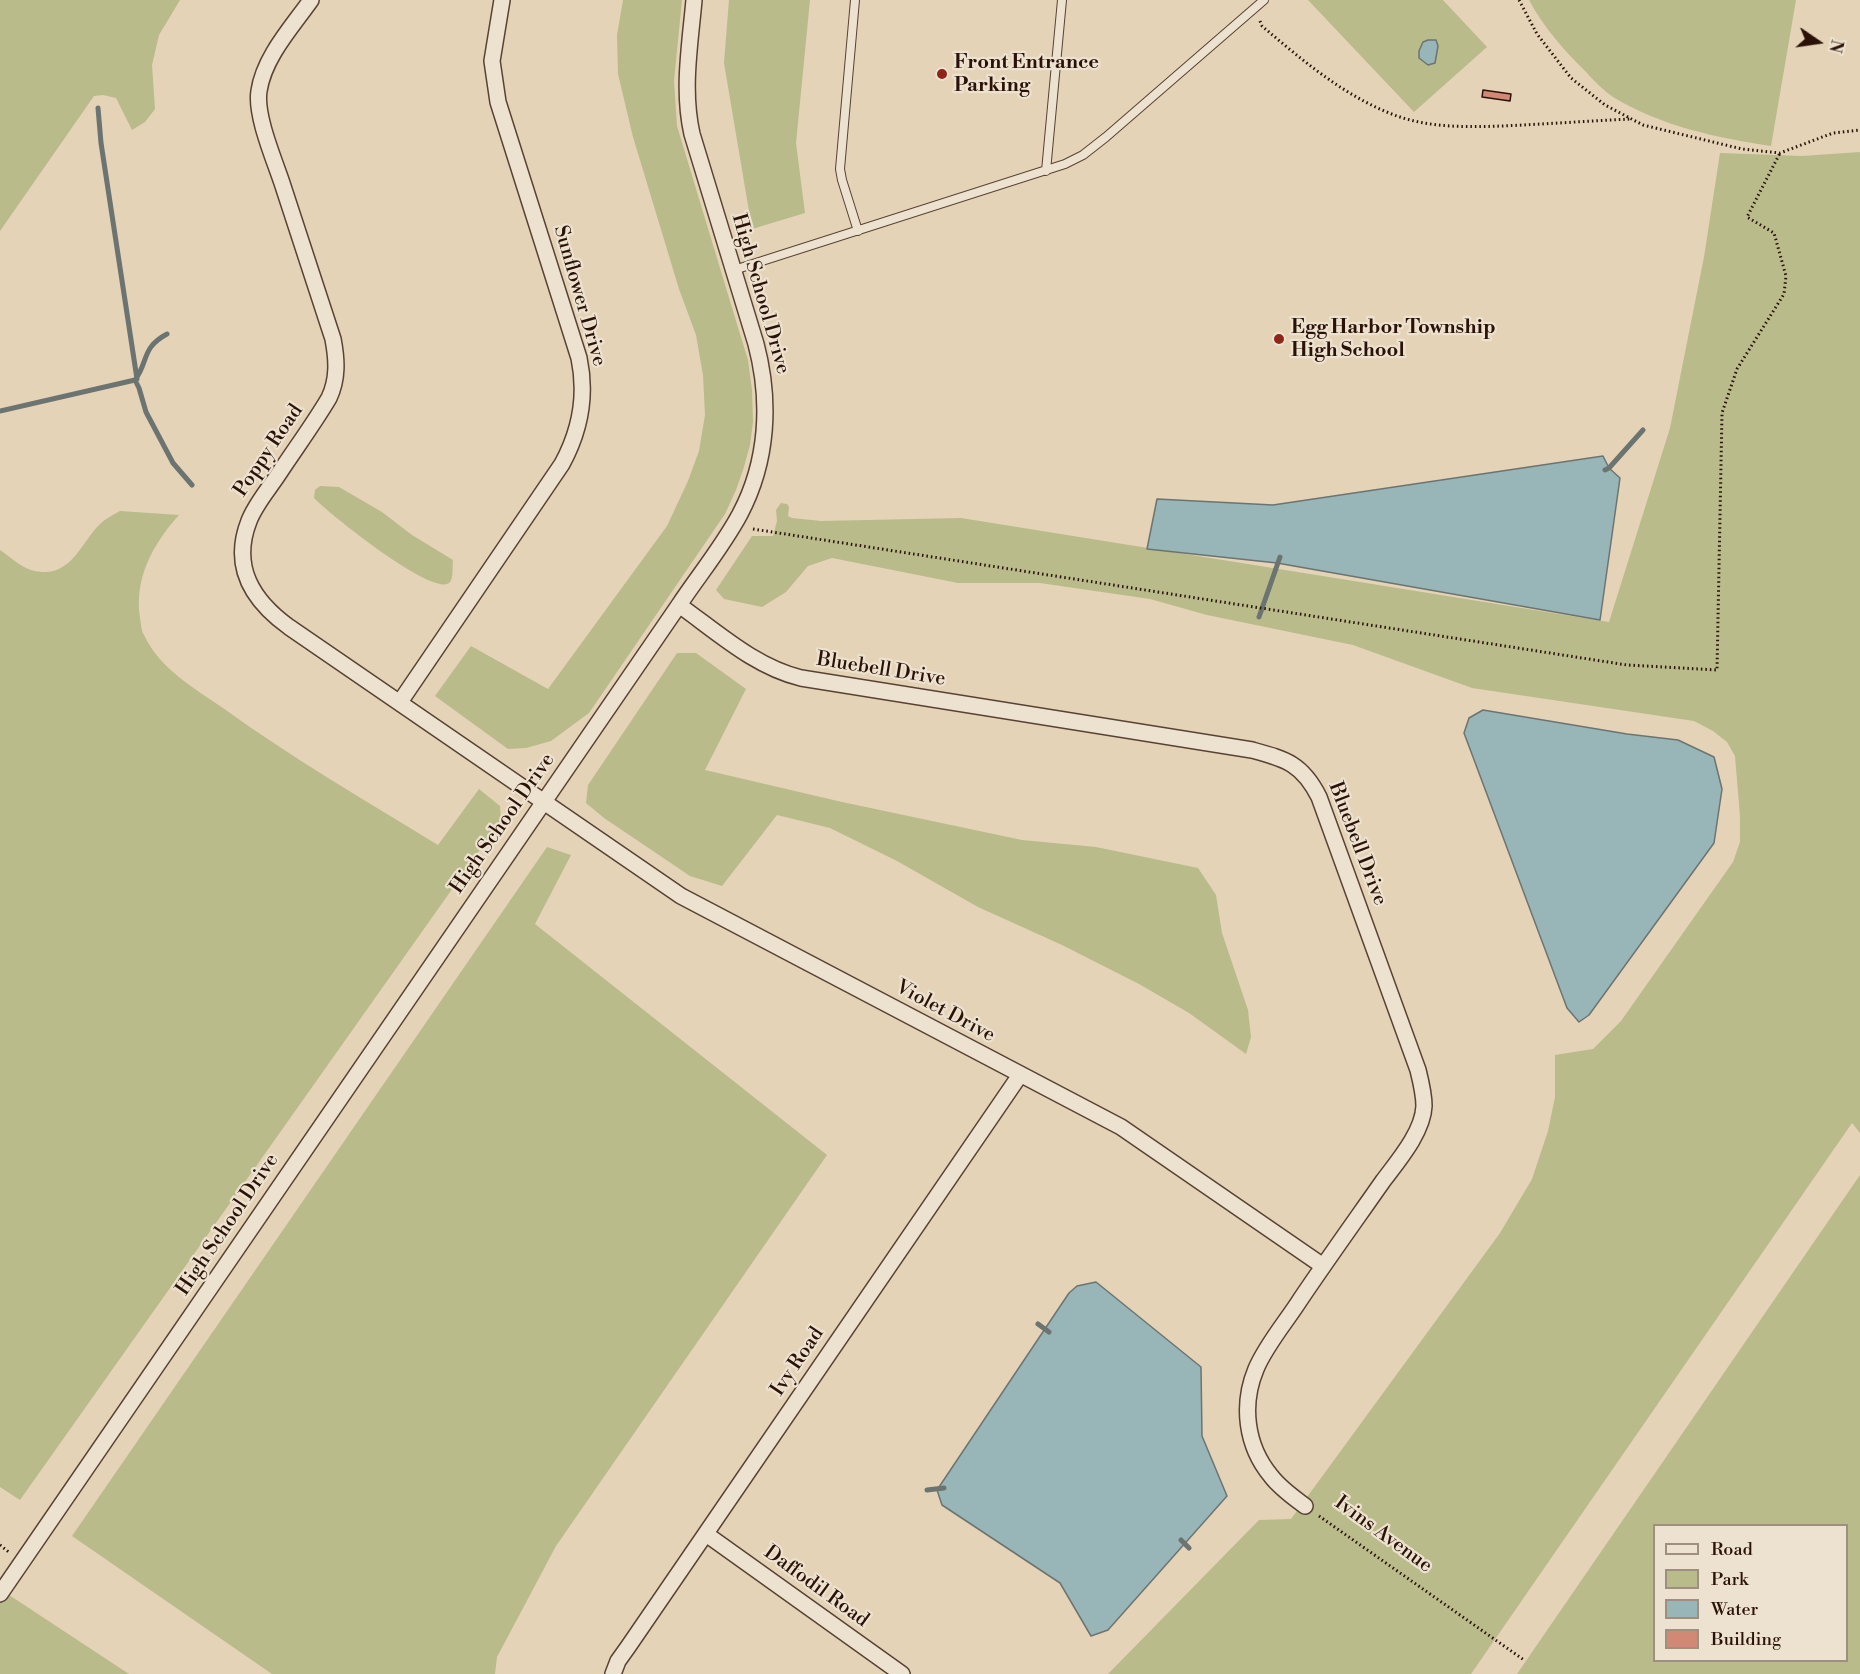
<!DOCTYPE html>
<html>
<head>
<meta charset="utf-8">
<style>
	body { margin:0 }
	#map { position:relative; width:1860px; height:1674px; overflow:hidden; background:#e4d3b6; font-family:"Libre Bodoni",serif }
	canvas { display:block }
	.legend { position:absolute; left:1653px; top:1524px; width:195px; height:138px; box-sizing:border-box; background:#ede2d0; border:2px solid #9f8f80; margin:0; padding:8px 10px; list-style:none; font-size:18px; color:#2b1208 }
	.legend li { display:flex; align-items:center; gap:12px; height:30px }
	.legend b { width:30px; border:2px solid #9f8f80 }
	.north { position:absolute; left:1788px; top:12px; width:60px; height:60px; -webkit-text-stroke:4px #ede2d0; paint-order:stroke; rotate:103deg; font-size:16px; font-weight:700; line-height:24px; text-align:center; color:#2b1208 }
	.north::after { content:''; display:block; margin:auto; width:21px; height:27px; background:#2b1208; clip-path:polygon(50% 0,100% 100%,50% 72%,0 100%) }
</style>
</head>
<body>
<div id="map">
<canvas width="1860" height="1674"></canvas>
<ul class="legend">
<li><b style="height:8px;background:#ede2d0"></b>Road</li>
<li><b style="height:16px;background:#b9bb8b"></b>Park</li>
<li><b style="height:16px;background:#98b6b7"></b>Water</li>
<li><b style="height:16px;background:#d18975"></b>Building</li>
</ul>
<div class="north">N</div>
</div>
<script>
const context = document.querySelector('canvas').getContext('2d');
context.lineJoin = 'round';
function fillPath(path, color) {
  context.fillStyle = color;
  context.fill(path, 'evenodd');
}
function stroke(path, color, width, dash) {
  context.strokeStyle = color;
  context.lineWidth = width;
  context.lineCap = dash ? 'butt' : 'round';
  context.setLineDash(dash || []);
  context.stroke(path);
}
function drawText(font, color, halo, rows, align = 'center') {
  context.font = font + ' "Libre Bodoni",serif';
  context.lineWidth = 4.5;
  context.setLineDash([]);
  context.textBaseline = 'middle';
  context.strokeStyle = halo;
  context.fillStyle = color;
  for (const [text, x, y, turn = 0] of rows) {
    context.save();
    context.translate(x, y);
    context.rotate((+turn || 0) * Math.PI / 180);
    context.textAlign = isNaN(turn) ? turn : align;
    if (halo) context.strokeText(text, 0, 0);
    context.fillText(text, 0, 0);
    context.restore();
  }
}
fillPath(new Path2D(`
	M0,0h180l-21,35 -7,30 3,44 -10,13 -13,8 -16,-32 -13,-3 -9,1 -94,135z
	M623,0h59l-8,81 3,45 63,208 8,26 4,30 1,32 -3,23 -6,22 -8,23 -11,24 -136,199 -38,28 -25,7 -18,1 -73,-53 36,-50 77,43 119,-163 21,-45 11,-30 6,-36 -2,-40 -7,-40 -17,-46 -46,-152 -15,-63 -1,-39z
	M729,0h81l-14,143 9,70 -53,16 -28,-166z
	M1308,0h135l44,47 -73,65z
	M1529,0h267l-25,146c-53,-8 -111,-20 -158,-49 -10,-7 -19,-16 -27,-25 -22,-22 -42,-44 -57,-72z
	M1860,152v981l-8,-10 -381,551h-363l151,-154 32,-1 209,-286 32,-54 16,-48 7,-34v-42l38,-6 28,-28 112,-159 7,-20v-26l-5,-60 -8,-14 -14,-11 -19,-10 -222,-33 -119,-43 -146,-30 -57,-16 -110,-16h-82l-126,-25 -24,8 -22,26 -24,15 -38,-8 -8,-9 36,-54h21l4,-15 -1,-11 5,-7 6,1 2,3 -1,9 4,2 29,3 140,-3 648,104 61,-194 34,-171 16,-104 82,3z
	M320,486l19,1 43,25 30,23 41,25c-1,7 1,19 -4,23 -17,13 -120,-69 -135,-85l1,-8z
	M120,511l59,4c-26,29 -45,63 -39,103 1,5 1,12 4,17 16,34 50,53 79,73 69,50 143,93 215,137l41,-56 21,17 1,14 -481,680 -20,-13v-937c9,6 21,17 31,20 39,11 48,-25 69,-46 5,-5 13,-9 20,-13z
	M677,653h19l50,36 -41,81 137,32 180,38 74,7 102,21 18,27 6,38 26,77 3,27 -5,17 -57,-41 -50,-29 -77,-39 -84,-38 -81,-46 -67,-33 -53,-13 -55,71 -32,-10 -86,-58 -18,-15 2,-18z
	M547,847l24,8 -36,69 292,231 -271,391 -59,111 -2,17h-223l-200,-138z
	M1860,1175v499h-343zM1654,1526h192v134h-192z
	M0,1589l129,85h-129z`), '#b9bb8b');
const water = new Path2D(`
	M1428,40h8l2,6 -3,17 -7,2 -9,-7v-7l4,-9z
	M1603,456l6,12 11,10 -20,142 -323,-57 -130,-14 10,-50 116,6z
	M1483,710l144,24 51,6 36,17 8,32 -8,54 -125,172 -10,7 -12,-14 -103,-275 5,-15z
	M1096,1282l105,85 1,69 25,60 -119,134 -17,6 -31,-53 -118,-78 -5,-15 132,-197 8,-7z`);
fillPath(water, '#98b6b7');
stroke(water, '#6c7471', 1.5);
stroke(new Path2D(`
	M98,108l3,35 36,236
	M135,380l4,8 7,24 27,51 19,22
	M0,411l135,-31c14,-19 6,-32 32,-46
	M1605,470l4,-2 34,-38
	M1259,617l21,-60
	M1038,1324l11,8
	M927,1490l17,-2
	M1181,1540l8,8`), '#6c7471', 5);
const building = new Path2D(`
	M1483,90l28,4 -1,7 -28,-4z`);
fillPath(building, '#d18975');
stroke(building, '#2b1208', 1.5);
const service = new Path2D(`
	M855,0l-15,169 2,11 16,51
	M1046,171l16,-171
	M734,270l331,-106 18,-9 23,-18 158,-137`);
const minor = new Path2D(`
	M311,0c-19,27 -47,57 -52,91 -4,24 15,68 23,92 17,52 34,104 51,156 4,21 5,40 -4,59 -16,27 -34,51 -51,77 -10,15 -23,30 -29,46 -18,46 4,80 40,106l392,269 440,231 202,139
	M679,605c38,27 76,62 122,73l451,72c33,9 50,13 67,47l99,273c3,12 6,24 6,36 -1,26 -26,55 -41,75 -28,40 -56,79 -83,119 -14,22 -34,45 -44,69 -15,36 -10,77 15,107 9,12 22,21 34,30
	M400,702l162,-238c18,-33 25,-68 17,-106l-81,-256 -6,-41 10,-61
	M706,1534l196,140
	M0,1594l679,-989c20,-30 44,-59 61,-91 28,-53 31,-113 16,-170l-64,-210c-10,-44 -2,-89 2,-134
	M613,1674l5,-13 10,-14 392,-572`);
stroke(service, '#594234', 10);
stroke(minor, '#594234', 18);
stroke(new Path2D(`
	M1519,0l18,34 34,44 34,27 38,20 99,24 38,4 53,-20 27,-3
	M1260,21l2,5c41,35 88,75 141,92 33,10 67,9 100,8 43,-2 86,-5 128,-7
	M753,529l874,136 90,5 5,-257 15,-44 47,-75 2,-18 -12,-43 -27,-16 33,-64
	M1319,1516l205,144
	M0,1545l10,8`), '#2b1208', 3, [1.5, 3]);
stroke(service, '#ede2d0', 8);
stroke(minor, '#ede2d0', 15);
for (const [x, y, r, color] of [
	[942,74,6,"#8f2418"],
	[1279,339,6,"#8f2418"]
]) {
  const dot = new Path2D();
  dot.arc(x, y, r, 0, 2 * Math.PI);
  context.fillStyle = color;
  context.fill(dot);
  stroke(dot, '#ede2d0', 2);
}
drawText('bold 20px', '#2b1208', '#ede2d0', [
	["Front Entrance",954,63],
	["Parking",954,86],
	["Egg Harbor Township",1291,328],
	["High School",1291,351]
], 'left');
drawText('20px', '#2b1208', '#ede2d0', [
	["High School Drive",760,294,74],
	["Sunflower Drive",579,296,74],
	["Poppy Road",269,451,-56],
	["Bluebell Drive",881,670,9],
	["High School Drive",503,824,-55],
	["Bluebell Drive",1357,844,69],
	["Violet Drive",945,1012,28],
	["High School Drive",228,1225,-56],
	["Ivy Road",798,1362,-56],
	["Ivins Avenue",1383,1535,36],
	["Daffodil Road",816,1587,36]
]);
</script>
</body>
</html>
